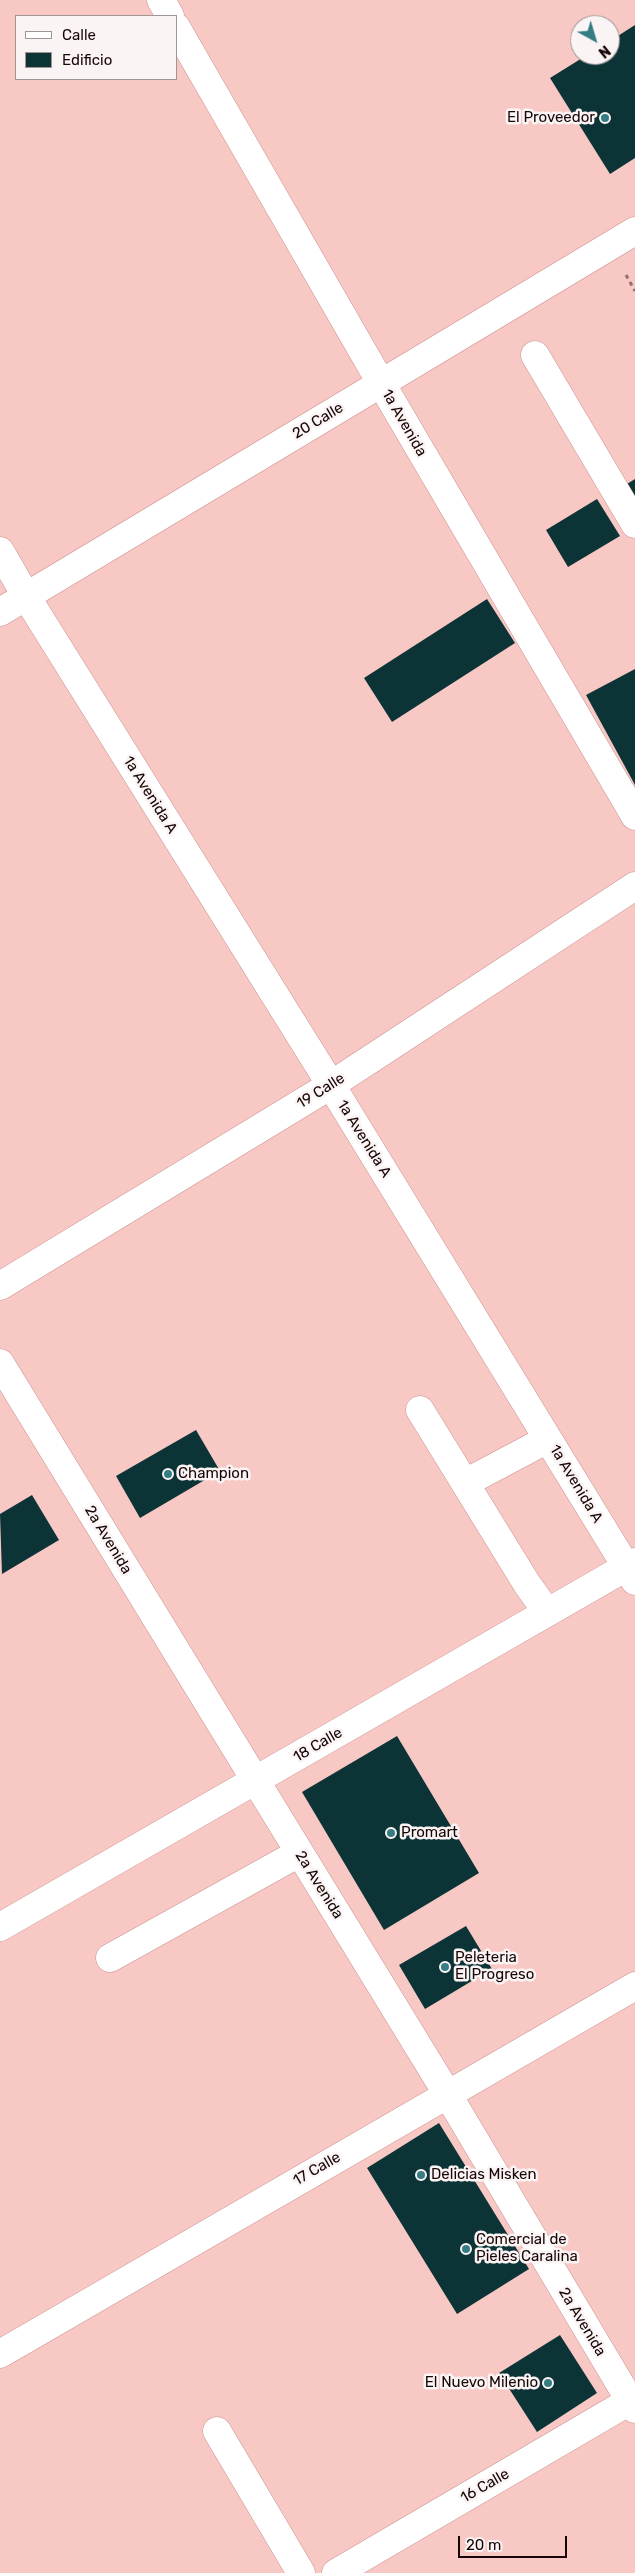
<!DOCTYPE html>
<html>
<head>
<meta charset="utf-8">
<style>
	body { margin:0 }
	#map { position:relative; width:635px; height:2573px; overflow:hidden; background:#f8c8c5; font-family:Rubik,sans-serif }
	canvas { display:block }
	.legend { position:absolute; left:15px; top:15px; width:162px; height:65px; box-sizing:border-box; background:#fbf4f4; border:1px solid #a09595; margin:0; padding:6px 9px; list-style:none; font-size:15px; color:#180606 }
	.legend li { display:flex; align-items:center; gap:10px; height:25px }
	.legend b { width:25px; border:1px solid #a09595 }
	.north { position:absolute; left:570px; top:15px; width:50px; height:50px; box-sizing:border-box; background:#fbf4f4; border:1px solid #a09595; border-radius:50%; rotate:141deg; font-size:14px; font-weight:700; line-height:20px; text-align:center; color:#180606 }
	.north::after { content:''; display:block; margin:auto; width:18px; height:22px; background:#357d83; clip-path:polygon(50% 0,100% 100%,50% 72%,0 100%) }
	.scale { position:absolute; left:458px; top:2536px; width:109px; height:22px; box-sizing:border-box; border:2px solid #180606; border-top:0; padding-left:6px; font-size:15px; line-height:18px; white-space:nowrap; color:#180606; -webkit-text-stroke:4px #fbf4f4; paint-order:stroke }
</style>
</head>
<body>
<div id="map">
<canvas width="635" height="2573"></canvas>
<ul class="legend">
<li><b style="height:6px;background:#fff"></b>Calle</li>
<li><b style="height:14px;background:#0c3437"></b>Edificio</li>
</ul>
<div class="north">N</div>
<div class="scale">20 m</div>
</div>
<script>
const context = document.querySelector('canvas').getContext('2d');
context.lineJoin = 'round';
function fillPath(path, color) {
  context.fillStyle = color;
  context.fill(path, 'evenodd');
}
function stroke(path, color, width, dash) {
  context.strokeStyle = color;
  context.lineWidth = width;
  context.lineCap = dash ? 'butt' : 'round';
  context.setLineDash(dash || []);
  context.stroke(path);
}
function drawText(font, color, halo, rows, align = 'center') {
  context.font = font + ' Rubik,sans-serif';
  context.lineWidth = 5;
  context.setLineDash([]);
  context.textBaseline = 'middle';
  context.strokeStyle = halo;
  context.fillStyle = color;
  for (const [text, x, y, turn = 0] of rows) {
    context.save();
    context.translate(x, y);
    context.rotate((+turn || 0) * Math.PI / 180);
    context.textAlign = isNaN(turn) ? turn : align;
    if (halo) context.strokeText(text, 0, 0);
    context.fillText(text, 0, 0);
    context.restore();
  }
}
fillPath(new Path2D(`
	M635,25v133l-25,16 -60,-96 37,-23h23v-14z
	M635,479v20l-8,-15z
	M597,499l23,37 -52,31 -22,-37z
	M487,599l28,44 -123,79 -28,-44z
	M635,669v116l-49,-90z
	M196,1430l24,41 -80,47 -24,-42z
	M32,1495l27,45 -57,34 -2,-60z
	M397,1736l82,137 -95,57 -82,-138z
	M466,1926l26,43 -67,40 -26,-44z
	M439,2123l90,146 -72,45 -90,-146z
	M560,2335l37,58 -60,39 -38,-59z`), '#0c3437');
const minor = new Path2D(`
	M161,0l9,16
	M176,27l205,356 254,433
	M535,355l100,169
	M0,551l26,45 305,489 304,496
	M0,1363l448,732 187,314
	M420,1410l107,174 20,28
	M465,1483l83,-44
	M0,1927l635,-365
	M110,1958l189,-105
	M0,2354l635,-368
	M217,2431l84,142
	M336,2573l299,-175`);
const major = new Path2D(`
	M0,612l635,-381
	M0,1286l331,-201 304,-199`);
stroke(minor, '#cb9390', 29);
stroke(major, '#cb9390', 29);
stroke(new Path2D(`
	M626,275l9,16`), '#93716f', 3, [4, 4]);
stroke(minor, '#fff', 28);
stroke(major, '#fff', 28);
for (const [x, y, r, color] of [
	[605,118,5,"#357d83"],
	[168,1474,5,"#357d83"],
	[391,1833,5,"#357d83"],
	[445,1967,5,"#357d83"],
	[421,2175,5,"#357d83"],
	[466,2249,5,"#357d83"],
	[548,2383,5,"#357d83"]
]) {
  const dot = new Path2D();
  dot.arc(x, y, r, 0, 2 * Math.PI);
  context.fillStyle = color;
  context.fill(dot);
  stroke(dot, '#fbf4f4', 2);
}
drawText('15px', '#180606', '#fbf4f4', [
	["El Proveedor",595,118,"right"],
	["Champion",178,1474],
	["Promart",401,1833],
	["Peleteria",455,1958],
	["El Progreso",455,1975],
	["Delicias Misken",431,2175],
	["Comercial de",476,2240],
	["Pieles Caralina",476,2257],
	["El Nuevo Milenio",538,2383,"right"]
], 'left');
drawText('15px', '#180606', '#fbf4f4', [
	["20 Calle",318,421,-31],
	["1a Avenida",404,423,60],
	["1a Avenida A",150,795,58],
	["19 Calle",321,1091,-32],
	["1a Avenida A",364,1139,58],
	["1a Avenida A",576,1484,59],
	["2a Avenida",108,1540,59],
	["18 Calle",318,1745,-30],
	["2a Avenida",319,1885,58],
	["17 Calle",317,2169,-30],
	["2a Avenida",582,2322,59],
	["16 Calle",485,2486,-30]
]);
</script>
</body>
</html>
